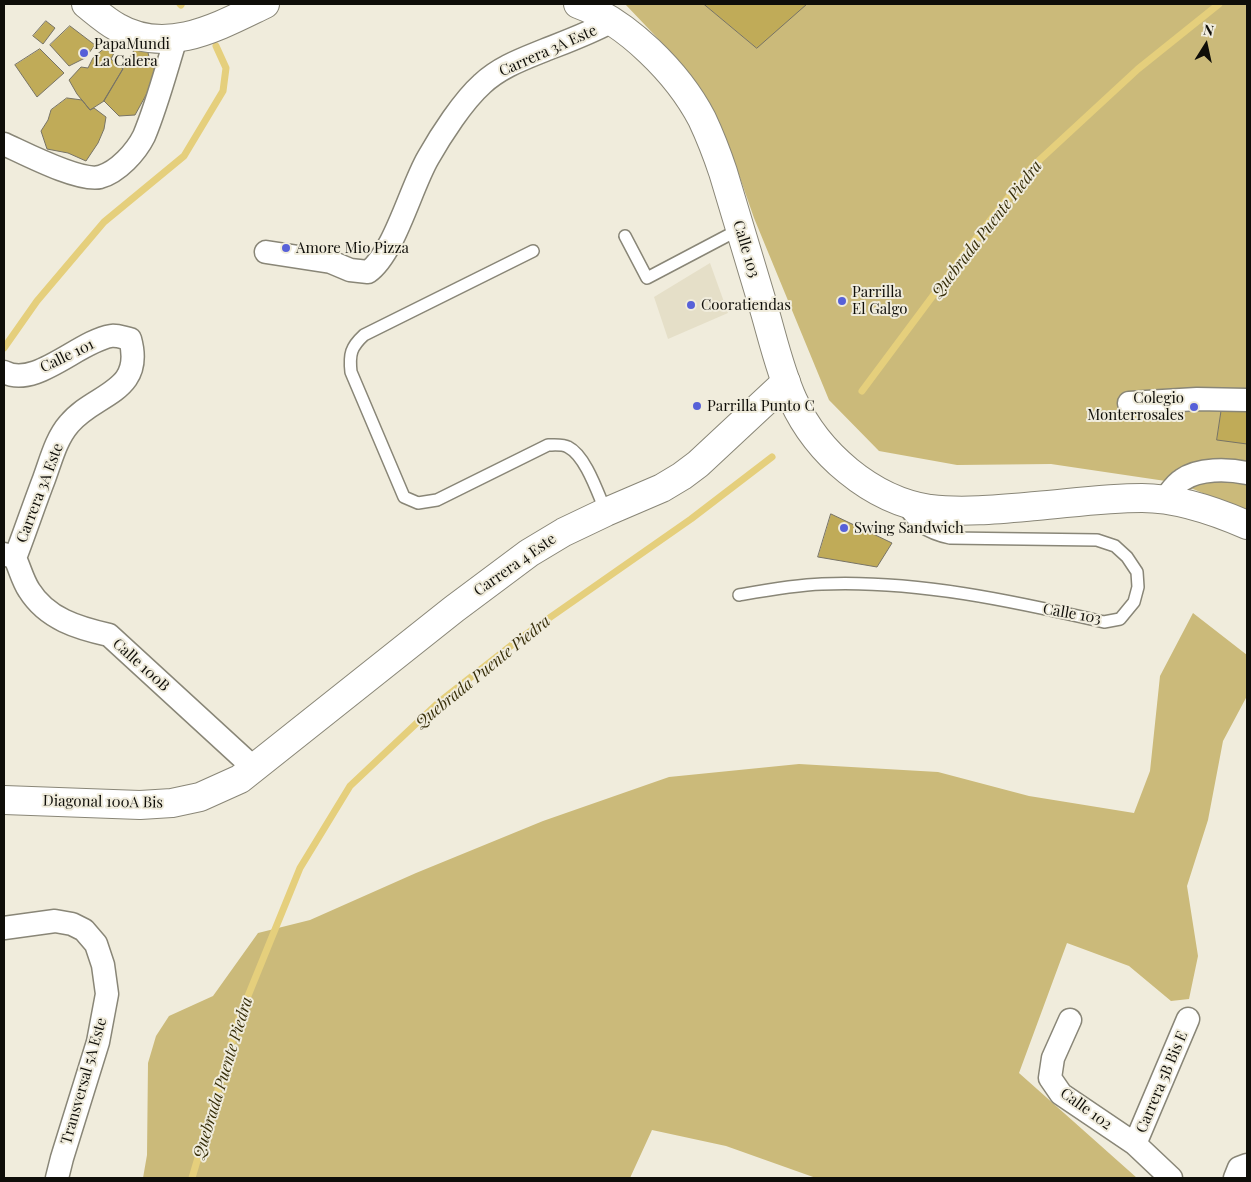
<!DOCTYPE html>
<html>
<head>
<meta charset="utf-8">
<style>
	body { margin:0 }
	#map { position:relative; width:1251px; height:1182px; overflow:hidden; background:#f0ecdc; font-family:"Playfair Display",serif }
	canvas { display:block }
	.frame { position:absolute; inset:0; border:5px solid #0f0e09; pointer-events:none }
	.north { position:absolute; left:1181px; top:20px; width:50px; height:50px; -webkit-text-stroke:4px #f0ecdc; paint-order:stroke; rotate:10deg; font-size:14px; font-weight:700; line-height:20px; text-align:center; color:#0f0e09 }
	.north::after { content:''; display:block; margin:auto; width:18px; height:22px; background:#0f0e09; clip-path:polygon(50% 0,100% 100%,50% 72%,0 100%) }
</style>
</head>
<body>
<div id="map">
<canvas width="1251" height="1182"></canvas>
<div class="frame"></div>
<div class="north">N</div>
</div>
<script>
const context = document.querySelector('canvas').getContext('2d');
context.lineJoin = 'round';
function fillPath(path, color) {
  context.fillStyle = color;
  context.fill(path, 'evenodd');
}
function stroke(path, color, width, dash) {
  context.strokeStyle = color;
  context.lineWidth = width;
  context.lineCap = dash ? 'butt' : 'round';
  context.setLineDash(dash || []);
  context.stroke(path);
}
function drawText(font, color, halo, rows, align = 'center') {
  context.font = font + ' "Playfair Display",serif';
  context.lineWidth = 4;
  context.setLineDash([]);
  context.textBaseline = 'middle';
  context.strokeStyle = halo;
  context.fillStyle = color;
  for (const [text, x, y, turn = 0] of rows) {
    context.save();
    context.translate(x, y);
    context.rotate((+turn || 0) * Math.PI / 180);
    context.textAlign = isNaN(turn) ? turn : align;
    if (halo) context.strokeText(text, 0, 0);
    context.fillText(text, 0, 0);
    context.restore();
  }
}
fillPath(new Path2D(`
	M710,263l18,50 -60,26 -14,-42z`), '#e5dfc8');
fillPath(new Path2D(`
	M625,4h622v508l-68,-29 -128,-19 -94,1 -78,-14 -50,-51 -75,-182 -25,-72 -63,-99z
	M1193,613l54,42v41l-24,45 -15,79 -21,66 11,70 -9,43 -18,2 -42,-35 -62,-23 -48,130 118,105h-321l-90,-32 -74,-16 -22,48h-487l4,-23 1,-92 8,-27 13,-20 44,-20 45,-63 52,-13 106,-47 127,-52 126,-44 130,-13 139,8 91,24 105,17 16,-42 10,-95z`), '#cbba7a');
stroke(new Path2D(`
	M180,4l1,1
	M4,348l33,-47 67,-79 80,-66 39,-65 3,-23 -10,-22
	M862,391l108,-145 63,-80 105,-97 81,-65
	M192,1178l47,-160 61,-150 50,-82 88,-83 84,-66 169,-118 81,-62`), '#e5cf7c', 7);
const building = new Path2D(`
	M704,4h103l-50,44z
	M46,21l9,7 -12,16 -10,-8z
	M70,26l25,19 -10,13 -16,8 -19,-21z
	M137,46l10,2 2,9 7,3 -5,26 -16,29 -16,1 -15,-15z
	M40,49l24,24 -27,24 -22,-32z
	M104,49l10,4 -3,6 12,10 -19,32 -14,9 -13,-16 -8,-14 12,-13 7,1 5,-10z
	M67,98l15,2 8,10 4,-2 12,9 -2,12 -6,14 -12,18 -18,-8 -21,-4 -6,-18 7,-11 3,-10z
	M1222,407l25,4v33l-30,-4z
	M831,514l61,29 -15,24 -59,-10z`);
fillPath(building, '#c0ab58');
stroke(building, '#777365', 1);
const service = new Path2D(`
	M625,236l22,42 93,-49
	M533,251l-169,84c-13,12 -15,19 -13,37l53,125 14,6 19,-3 111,-55c6,0 15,-1 20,2 18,9 30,47 38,65
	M739,595c28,-5 55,-10 83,-11 94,-4 191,17 282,38l16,-3 14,-17 4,-15 -1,-15 -10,-15 -12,-11 -18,-6 -147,-2c-19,-4 -37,-13 -46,-31`);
const minor = new Path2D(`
	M4,144c20,9 75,38 96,33 18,-5 36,-25 44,-41 13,-31 22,-66 32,-98
	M266,252l65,10 19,8 18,2c26,-18 43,-85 60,-114 13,-23 35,-57 54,-74 18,-17 41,-25 63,-34 23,-9 45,-17 67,-29
	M4,372c31,17 75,-31 107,-36 6,-1 13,2 19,3 15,54 -36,54 -61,85 -13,15 -18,36 -25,55 -10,26 -19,53 -29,79
	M1129,403l68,-4 50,1
	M1164,500c5,-6 11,-16 18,-20 17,-12 46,-11 65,-7
	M4,554l11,4c5,11 8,23 14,32 18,29 49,38 80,45l146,134
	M4,928l51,-7 17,3 12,6 12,14 7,21 4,29 -9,48 -36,116 -5,20
	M1070,1020l-17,38 -3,20 11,16 74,50 36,34
	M1135,1144l53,-125
	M1235,1178l4,-10 8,-3`);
const tertiary = new Path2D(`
	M4,800l136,5 32,-2 28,-6 40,-18 214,-170 75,-56 35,-21 42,-20 56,-24 20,-12 16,-12 88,-82`);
const primary = new Path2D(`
	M86,4c10,8 20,17 31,23 50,29 102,-1 148,-23
	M578,4c49,18 100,69 124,115 8,17 15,35 21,53 13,43 26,87 39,130 10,33 17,67 31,98 24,53 78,100 137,109 34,4 72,0 106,-3 35,-3 70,-8 106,-8 35,0 73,13 105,27`);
stroke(service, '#898677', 14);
stroke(minor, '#898677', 25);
stroke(tertiary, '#898677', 30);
stroke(primary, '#898677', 30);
stroke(service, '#fff', 11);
stroke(minor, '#fff', 22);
stroke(tertiary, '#fff', 28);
stroke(primary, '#fff', 28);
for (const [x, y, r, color] of [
	[84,53,5,"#5761d8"],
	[286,248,5,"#5761d8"],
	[842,301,5,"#5761d8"],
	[691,305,5,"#5761d8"],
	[697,406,5,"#5761d8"],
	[1194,407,5,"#5761d8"],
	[844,528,5,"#5761d8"]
]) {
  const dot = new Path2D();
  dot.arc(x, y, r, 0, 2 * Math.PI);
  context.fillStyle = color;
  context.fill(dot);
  stroke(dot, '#f0ecdc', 2);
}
drawText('15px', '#0f0e09', '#f0ecdc', [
	["PapaMundi",94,44],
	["La Calera",94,61],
	["Amore Mio Pizza",296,248],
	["Parrilla",852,292],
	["El Galgo",852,309],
	["Cooratiendas",701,305],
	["Colegio",1184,398,"right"],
	["Monterrosales",1184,415,"right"],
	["Parrilla Punto C",707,406],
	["Swing Sandwich",854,528]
], 'left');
drawText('15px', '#0f0e09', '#f0ecdc', [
	["Carrera 3A Este",548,51,-24],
	["Calle 103",746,249,73],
	["Calle 101",67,356,-26],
	["Carrera 3A Este",40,493,-69],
	["Carrera 4 Este",515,565,-35],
	["Calle 103",1072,614,10],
	["Calle 100B",141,665,42],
	["Diagonal 100A Bis",103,802,1],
	["Transversal 5A Este",84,1081,-74],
	["Carrera 5B Bis E",1162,1082,-67],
	["Calle 102",1086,1109,36]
]);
drawText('italic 16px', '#362d08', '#f0ecdc', [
	["Quebrada Puente Piedra",987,229,-52],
	["Quebrada Puente Piedra",483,672,-39],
	["Quebrada Puente Piedra",223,1078,-73]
]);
</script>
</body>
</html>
